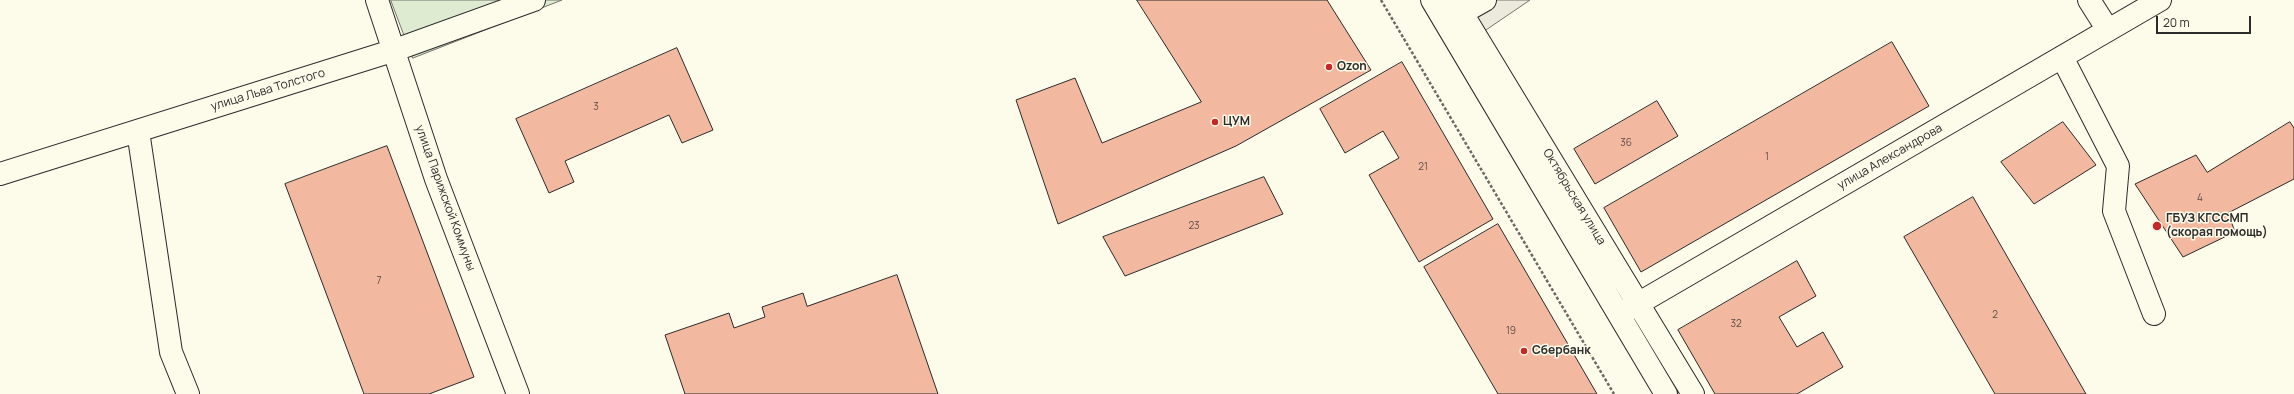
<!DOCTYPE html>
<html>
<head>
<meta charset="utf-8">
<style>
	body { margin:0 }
	#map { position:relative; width:2294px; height:394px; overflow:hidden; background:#fdfbea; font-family:Manrope,sans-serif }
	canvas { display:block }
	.scale { position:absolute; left:2156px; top:16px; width:95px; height:18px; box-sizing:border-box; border:2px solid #2b2b2b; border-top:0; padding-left:5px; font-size:12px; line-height:14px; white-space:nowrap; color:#2b2b2b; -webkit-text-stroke:3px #fdfbea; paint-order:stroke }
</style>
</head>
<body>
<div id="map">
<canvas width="2294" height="394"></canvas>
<div class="scale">20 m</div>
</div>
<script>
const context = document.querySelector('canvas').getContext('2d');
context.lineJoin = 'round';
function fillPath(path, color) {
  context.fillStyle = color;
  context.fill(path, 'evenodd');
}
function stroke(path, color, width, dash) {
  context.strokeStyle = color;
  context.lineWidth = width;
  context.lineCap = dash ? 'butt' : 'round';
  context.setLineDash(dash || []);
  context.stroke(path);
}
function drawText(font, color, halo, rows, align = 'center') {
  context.font = font + ' Manrope,sans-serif';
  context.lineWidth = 3;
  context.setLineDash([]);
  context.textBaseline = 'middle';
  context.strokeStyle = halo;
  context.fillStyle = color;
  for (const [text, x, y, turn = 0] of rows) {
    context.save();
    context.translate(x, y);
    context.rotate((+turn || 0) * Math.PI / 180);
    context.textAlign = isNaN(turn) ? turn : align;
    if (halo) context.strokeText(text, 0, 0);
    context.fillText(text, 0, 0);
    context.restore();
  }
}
const green = new Path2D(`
	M391,0h171l-149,58z`);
fillPath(green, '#deebd1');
stroke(green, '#74746e', 1);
const parking = new Path2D(`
	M1463,0h67l-47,32z`);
fillPath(parking, '#eceadb');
stroke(parking, '#74746e', 1);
const building = new Path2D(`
	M1137,0h190l44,70 -135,76 -178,78 -42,-124 59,-22 27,65 99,-41z
	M1892,42l37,64 -288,166 -37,-64z
	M677,48l36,82 -31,13 -13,-28 -104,46 9,21 -25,11 -33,-74z
	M1402,62l91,157 -74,43 -50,-87 30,-17 -16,-27 -38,22 -25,-44z
	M1657,101l21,35 -83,48 -21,-35z
	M2063,122l33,43 -62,39 -33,-42z
	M2290,122l4,6v51l-66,34 7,19 -52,25 -48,-73 61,-29 11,17z
	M387,146l87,231 -45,17h-65l-79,-210z
	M1264,177l19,37 -158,62 -22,-39z
	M1973,197l113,197h-91l-91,-157z
	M1498,224l99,170h-99l-74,-127z
	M1797,261l19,35 -37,21 18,30 26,-15 20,35 -46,27h-82l-37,-64z
	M897,275l41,119h-253l-20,-59 64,-22 5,15 31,-11 -3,-10 41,-14 4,13z`);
fillPath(building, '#f2b8a0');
stroke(building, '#2b2b2b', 1);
const minor = new Path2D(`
	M377,0l59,179 82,215
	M2089,0l19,30
	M1446,22l39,-22
	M2062,57l56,109 -4,45 40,103
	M138,131l33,221 17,42
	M0,174l395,-124 139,-50
	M1622,313l538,-313`);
const major = new Path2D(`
	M1432,0l234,394
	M1454,0l239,394`);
stroke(minor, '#2b2b2b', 24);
stroke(major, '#2b2b2b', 24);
stroke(new Path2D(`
	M1381,0l233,394`), '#6a6964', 2.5, [3, 2]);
stroke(minor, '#fdfbea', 22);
stroke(major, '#fdfbea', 22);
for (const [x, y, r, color] of [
	[1329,67,4,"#c62828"],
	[1215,122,4,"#c62828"],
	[2157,226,5,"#c62828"],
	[1524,351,4,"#c62828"]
]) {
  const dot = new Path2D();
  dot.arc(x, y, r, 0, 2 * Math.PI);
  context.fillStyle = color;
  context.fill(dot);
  stroke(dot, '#fdfbea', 1.5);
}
drawText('10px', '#5d4e48', null, [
	["3",596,107],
	["36",1626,143],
	["1",1767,157],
	["21",1423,167],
	["4",2200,198],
	["23",1194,226],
	["7",379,281],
	["2",1995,315],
	["32",1736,324],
	["19",1511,331]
]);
drawText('bold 12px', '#2b2b2b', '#fdfbea', [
	["Ozon",1337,67],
	["ЦУМ",1223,122],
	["ГБУЗ КГССМП",2166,219],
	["(скорая помощь)",2166,233],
	["Сбербанк",1532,351]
], 'left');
drawText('12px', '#2b2b2b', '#fdfbea', [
	["улица Льва Толстого",268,90,-17],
	["улица Александрова",1890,157,-30],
	["Октябрьская улица",1574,197,59],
	["улица Парижской Коммуны",445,198,70]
]);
</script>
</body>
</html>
